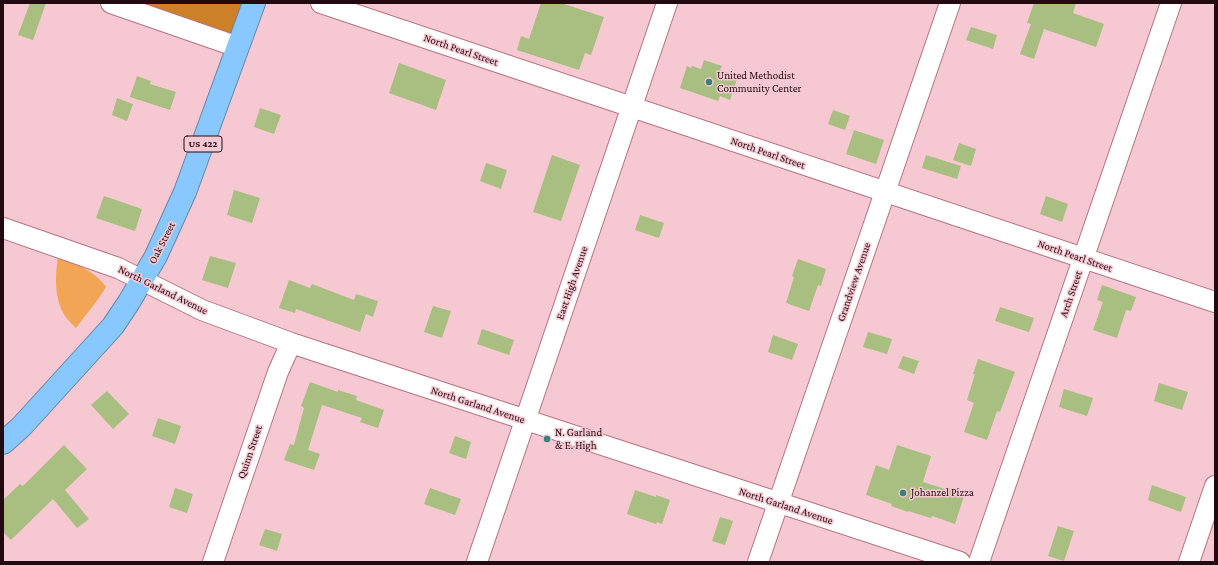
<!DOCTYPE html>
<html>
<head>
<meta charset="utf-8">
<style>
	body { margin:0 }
	#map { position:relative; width:1218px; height:565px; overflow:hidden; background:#f6c8d1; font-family:"Crimson Pro",serif }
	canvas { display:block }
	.frame { position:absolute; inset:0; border:4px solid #230a11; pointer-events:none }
</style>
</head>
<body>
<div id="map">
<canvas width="1218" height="565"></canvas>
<div class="frame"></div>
</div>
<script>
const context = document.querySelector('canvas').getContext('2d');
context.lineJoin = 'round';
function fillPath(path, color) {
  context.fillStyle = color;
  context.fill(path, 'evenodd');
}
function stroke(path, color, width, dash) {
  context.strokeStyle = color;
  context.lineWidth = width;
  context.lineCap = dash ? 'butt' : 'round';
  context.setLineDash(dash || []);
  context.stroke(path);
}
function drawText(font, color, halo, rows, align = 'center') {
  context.font = font + ' "Crimson Pro",serif';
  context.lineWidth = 3;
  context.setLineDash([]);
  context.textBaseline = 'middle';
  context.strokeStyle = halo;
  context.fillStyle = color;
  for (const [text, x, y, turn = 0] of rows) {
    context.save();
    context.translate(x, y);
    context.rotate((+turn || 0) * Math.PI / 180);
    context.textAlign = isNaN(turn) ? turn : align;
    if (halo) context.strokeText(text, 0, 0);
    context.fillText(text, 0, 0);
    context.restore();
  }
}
fillPath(new Path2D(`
	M58,257c17,6 38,15 48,30l-7,11 -23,30c-4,-4 -8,-8 -11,-12 -11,-17 -10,-40 -7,-59z`), '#f2a554');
fillPath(new Path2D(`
	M111,3h143l-16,44z`), '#cc8027');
fillPath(new Path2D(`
	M30,3h16l-13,37 -15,-5z
	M541,3h20l43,14 -13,38 -6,-2 -6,17 -62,-20 4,-14 8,3z
	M1034,3h42l-3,10 31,11 -8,23 -52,-18 -10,30 -14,-5 11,-30 -4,-1z
	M971,27l26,8 -4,14 -27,-9z
	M704,60l18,6 -2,4 18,6 -8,24 -10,-4 -2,5 -38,-13 7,-22 4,2 1,-2 9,3z
	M399,63l47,17 -10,30 -47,-17z
	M137,76l14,5 -1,3 26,8 -6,18 -40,-13z
	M117,98l16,6 -6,17 -15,-6z
	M260,108l21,7 -7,19 -20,-7z
	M833,110l17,6 -5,14 -17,-6z
	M854,130l30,10 -8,24 -30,-10z
	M959,143l17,6 -5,17 -18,-6z
	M552,155l28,10 -19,56 -28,-9z
	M926,155l35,11 -4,13 -35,-11z
	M486,163l21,7 -6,19 -21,-8z
	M234,190l26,8 -8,25 -25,-8z
	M104,196l38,13 -7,22 -39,-13z
	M1046,196l22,8 -6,18 -22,-8z
	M640,215l24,8 -5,15 -24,-8z
	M210,256l26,7 -8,25 -26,-8z
	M798,259l28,10 -5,17 -3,-1 -9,26 -23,-8 8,-26 -2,-1z
	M289,280l21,8 2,-4 42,16 2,-6 22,7 -5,16 -7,-3 -6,18 -64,-23 -1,4 -16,-5z
	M1102,285l34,12 -5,14 -5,-1 -9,28 -24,-8 10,-28 -6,-2z
	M433,306l18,5 -9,27 -18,-6z
	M1000,307l34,11 -5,14 -34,-11z
	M482,329l32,11 -5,15 -32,-11z
	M868,332l24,7 -5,15 -24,-7z
	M773,335l25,9 -6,16 -24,-8z
	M903,356l16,5 -5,13 -16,-6z
	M978,359l37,13 -15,40 -3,-1 -10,29 -23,-8 10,-29 -7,-3 8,-26h-2z
	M310,382l28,10v-2l19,6 -1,4 28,10 -6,18 -18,-6 2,-4 -40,-13 -14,45 12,4 -6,16 -30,-10 6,-16 4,1 10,-37 -3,-2z
	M1159,383l29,9 -6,18 -28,-9z
	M1064,389l29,9 -6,18 -28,-9z
	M107,391l22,23 -16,15 -22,-24z
	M158,418l23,8 -6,18 -23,-8z
	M455,436l16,6 -5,17 -17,-6z
	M64,445l23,24 -22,21 24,29 -12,9 -24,-29 -42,41 -8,-8v-32l17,-16 3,2z
	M897,445l34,11 -8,26 25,8 1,-2 16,5 -10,31 -23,-8 -1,2 -23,-7v1l-17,-6 1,-2 -26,-9 10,-30 13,5z
	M1152,485l34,12 -5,15 -33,-12z
	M175,488l18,6 -6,19 -18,-6z
	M430,488l31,11 -6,16 -31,-11z
	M635,490l21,7v-2l14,5 -8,24 -5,-2 -1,2 -29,-10z
	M720,517l13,4 -8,24 -13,-4z
	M1058,526l16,5 -10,30 -16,-5z
	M265,529l17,5 -5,17 -18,-6z`), '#a8bf81');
const minor = new Path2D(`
	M111,3l127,44
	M321,3l894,299
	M3,228l115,40 84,42 89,33 669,219
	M213,562l65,-190 13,-29
	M477,562l190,-559
	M758,562l192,-559
	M979,562l192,-559
	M1189,562l26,-76`);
const highway = new Path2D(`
	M3,443l18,-16 92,-101 16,-24 27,-46 29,-64 69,-189`);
stroke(minor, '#b77382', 22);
stroke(highway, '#6586ab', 24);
stroke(minor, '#fff', 20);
stroke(highway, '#89c8fe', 22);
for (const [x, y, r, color] of [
	[709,82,4,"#3a8178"],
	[547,439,4,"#3a8178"],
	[903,493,4,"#3a8178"]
]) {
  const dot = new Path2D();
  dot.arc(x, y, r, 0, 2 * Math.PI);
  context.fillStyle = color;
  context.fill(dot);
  stroke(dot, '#f6c8d1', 1.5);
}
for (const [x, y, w] of [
	[203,144,38]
]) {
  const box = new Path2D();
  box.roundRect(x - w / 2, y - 8, w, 16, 3);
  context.fillStyle = '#f6c8d1';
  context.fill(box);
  stroke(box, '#230a11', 1);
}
drawText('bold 10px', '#230a11', null, [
	["US 422",203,144]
]);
drawText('11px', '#230a11', '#f6c8d1', [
	["North Pearl Street",461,50,19],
	["North Pearl Street",768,153,19],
	["Oak Street",162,243,-63],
	["North Pearl Street",1075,256,19],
	["Grandview Avenue",854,282,-71],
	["East High Avenue",572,283,-71],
	["North Garland Avenue",163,290,26],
	["Arch Street",1071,294,-71],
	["North Garland Avenue",478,405,18],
	["Quinn Street",250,452,-71],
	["North Garland Avenue",786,506,18]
]);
drawText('11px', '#230a11', '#f6c8d1', [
	["United Methodist",717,76],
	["Community Center",717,89],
	["N. Garland",555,433],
	["& E. High",555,446],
	["Johanzel Pizza",911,493]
], 'left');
</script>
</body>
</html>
